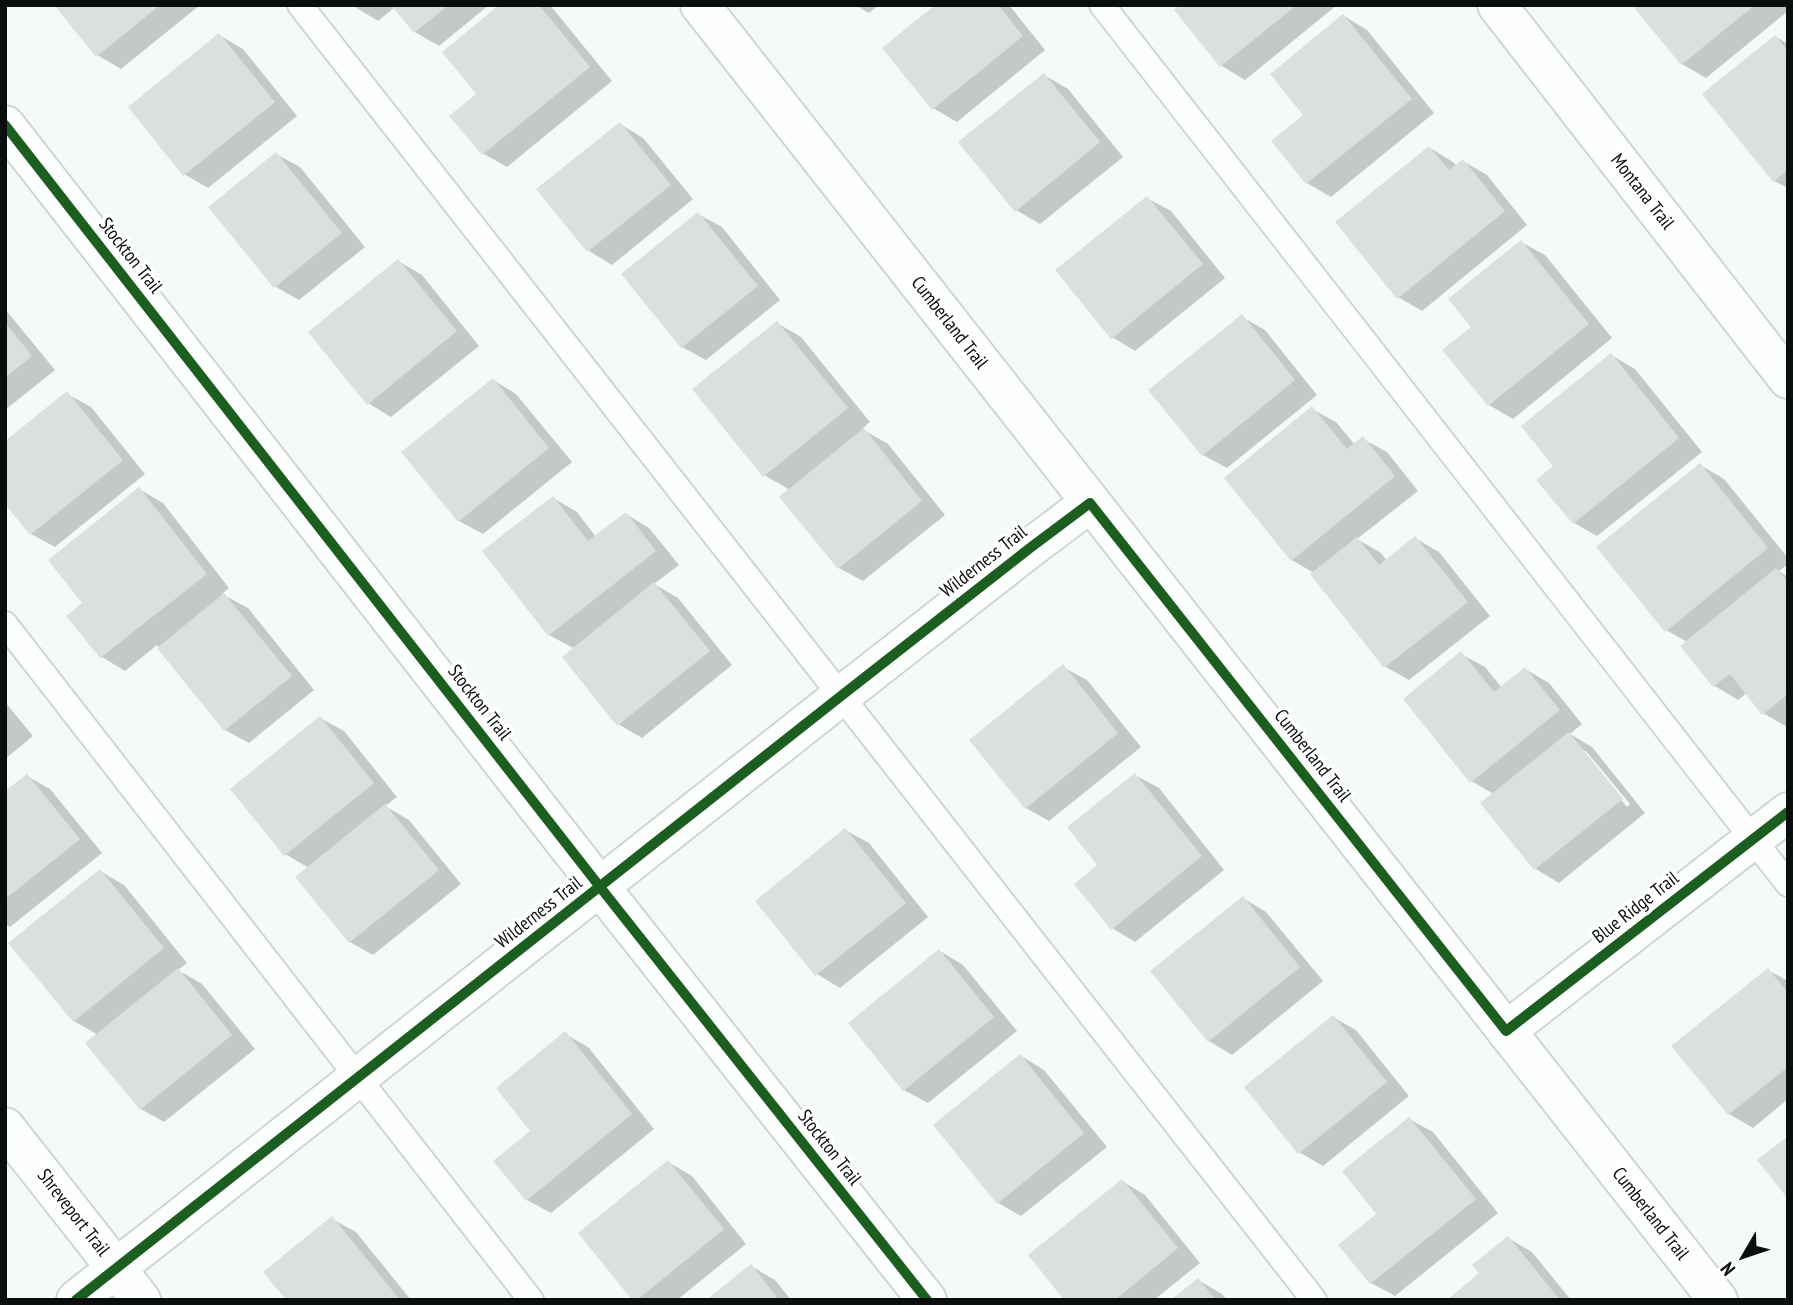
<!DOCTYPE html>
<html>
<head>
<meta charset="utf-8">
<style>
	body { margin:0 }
	#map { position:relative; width:1793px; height:1305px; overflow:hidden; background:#f4fafa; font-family:"PT Sans Narrow",sans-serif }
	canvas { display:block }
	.frame { position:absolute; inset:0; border:7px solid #0a0e0e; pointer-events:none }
	.north { position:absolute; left:1709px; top:1221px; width:70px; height:70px; -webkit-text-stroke:5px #fff; paint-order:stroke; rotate:231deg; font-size:19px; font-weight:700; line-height:28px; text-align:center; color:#0a0e0e }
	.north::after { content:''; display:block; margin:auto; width:24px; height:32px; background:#0a0e0e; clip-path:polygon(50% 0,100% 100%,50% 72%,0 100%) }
</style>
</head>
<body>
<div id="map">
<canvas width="1793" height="1305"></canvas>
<div class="frame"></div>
<div class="north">N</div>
</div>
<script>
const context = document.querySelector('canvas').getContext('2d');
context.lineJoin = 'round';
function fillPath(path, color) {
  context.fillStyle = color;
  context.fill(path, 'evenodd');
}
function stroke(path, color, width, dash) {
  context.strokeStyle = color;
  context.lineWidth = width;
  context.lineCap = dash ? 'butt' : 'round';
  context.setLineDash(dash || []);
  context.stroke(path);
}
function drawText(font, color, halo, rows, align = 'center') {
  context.font = font + ' "PT Sans Narrow",sans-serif';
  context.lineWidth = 7;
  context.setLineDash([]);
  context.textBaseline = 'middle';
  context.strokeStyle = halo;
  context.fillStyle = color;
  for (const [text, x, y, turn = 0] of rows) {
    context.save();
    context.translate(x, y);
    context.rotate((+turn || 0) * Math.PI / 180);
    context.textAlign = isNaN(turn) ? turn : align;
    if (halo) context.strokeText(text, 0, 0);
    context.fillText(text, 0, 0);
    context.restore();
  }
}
fillPath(new Path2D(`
	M56,5h144l-79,64 -24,-14z
	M352,5h137l-50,41 -24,-14 -20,-25 -17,14z
	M501,5h49l62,76 -105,86 -23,-13 -32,-38 26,-22z
	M855,5h24l-10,8z
	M938,5h71l36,45 -88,72 -24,-14z
	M1183,5h154l-92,75 -23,-14 -46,-56z
	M1634,5h154v6l-82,67 -24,-14z
	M1344,16l23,14 67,83 -103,84 -24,-14 -33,-41 32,-26z
	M219,35l24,14 54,67 -89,72 -24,-14z
	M1776,37l12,7v144l-14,-7z
	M1044,75l24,14 55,68 -83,67 -24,-14z
	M620,124l23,14 50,61 -81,66 -23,-14 -50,-61z
	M1430,148l23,14 4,4 6,-5 24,14 40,50 -105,86 -24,-14z
	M276,154l24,13 65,80 -66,53 -23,-13z
	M1147,198l24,13 54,67 -90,73 -23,-14z
	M698,214l24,13 58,73 -74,60 -24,-13z
	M1521,242l24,13 67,83 -99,81 -24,-14 -16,-78z
	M398,261l24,14 57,71 -88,71 -23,-14z
	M5,309l50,61 -50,40z
	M1242,317l23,13 52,65 -90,73 -24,-13z
	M777,323l24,14 69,85 -8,7 26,15 57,71 -82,66 -24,-13 -49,-78 -26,-15z
	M1611,355l24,14 67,83 -105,84 -23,-13z
	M493,380l23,14 56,68 -89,72 -24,-13z
	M67,394l24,13 54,67 -90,73 -24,-13z
	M1312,409l24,13 19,23 8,-6 24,13 31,39 -61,48 24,14 6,8 28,-23 24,14 51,64 -81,64 -23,-13 -74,-93 2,-1 -22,-13z
	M1700,465l24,14 64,79v6l-9,7 9,6 -1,150 -24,-14 -16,-20 -9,7 -23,-14 -33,-40 5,-4 -21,-12z
	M139,489l24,14 66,85 -7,6 26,14 66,82 -65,53 -24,-13 -68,-85 -32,26 -23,-14 -34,-41 16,-13z
	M553,498l24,14 19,25 30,-23 23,14 30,37 -25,19 24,14 54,67 -90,73 -24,-14 -43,-75 -26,-14z
	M1461,654l24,13 17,21 23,-19 24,14 33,41 -12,10 22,13 53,66 -86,70 -23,-14 -53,-65 11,-10 -23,-13zM1582,751h4l44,53 -3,3z
	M1063,667l24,13 54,67 -92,74 -23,-13z
	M5,702l28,34 -28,23z
	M320,718l24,13 53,66 -12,9 24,14 52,64 -88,71 -23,-13 -41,-74 -24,-14z
	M1135,775l24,13 65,82 -89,72 -23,-14 -12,-63z
	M27,776l23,13 52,64 -92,74 -5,-3v-131z
	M845,830l24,13 59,74 -88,71 -23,-14z
	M100,871l24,14 63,78 -9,7 24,14 53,65 -91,73 -23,-13 -43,-74 -24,-14z
	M1243,898l23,14 57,69 -91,74 -23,-14z
	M940,951l23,14 54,66 -89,72 -24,-13z
	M1768,970l20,11v118l-35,29 -24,-14z
	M1333,1017l23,13 53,66 -86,70 -24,-14z
	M565,1034l23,13 66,82 -103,84 -24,-13 6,-69z
	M1021,1056l23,14 63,77 -86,69 -23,-13z
	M1409,1119l24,13 65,81 -103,83 -24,-13 8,-68z
	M668,1162l24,14 54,68 -69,56h-43z
	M1122,1181l23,14 55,68 -46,37h-88z
	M332,1219l24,13 55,68h-123z
	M1508,1238l24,14 39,48h-121l32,-26z
	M751,1266l24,14 16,20h-82z
	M1198,1280l24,14 5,6h-53z`), '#0003');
fillPath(new Path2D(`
	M54,5h106l-64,52z
	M391,5h58l-35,28z
	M499,5h40l51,62 -108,88 -33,-39 27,-22 -34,-42z
	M935,5h63l25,31 -91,74 -50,-62z
	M1180,5h117l-77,62 -46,-57z
	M1632,5h123l-74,60z
	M1343,14l69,85 -106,85 -35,-43 32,-26 -33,-41z
	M219,33l56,69 -92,74 -55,-69z
	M1775,35l13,16v119l-15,12 -71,-88z
	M1044,73l56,69 -85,70 -57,-70z
	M620,122l51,63 -84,67 -51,-63z
	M1429,146l20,24 14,-11 42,52 -108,88 -62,-77z
	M276,152l66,81 -68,55 -66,-81z
	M1147,196l56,68 -92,75 -56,-69z
	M698,212l60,74 -77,62 -60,-74z
	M1521,240l68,84 -101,82 -46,-56 29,-23 -23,-28z
	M398,259l59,72 -90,74 -59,-73z
	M1242,314l53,66 -93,76 -54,-66z
	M777,321l71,87 -85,69 -71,-88z
	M5,322l27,34 -27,22z
	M1611,353l68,85 -106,86 -37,-44 17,-14 -32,-40z
	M493,378l56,70 -91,74 -57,-70z
	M67,391l56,69 -93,75 -25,-31v-63z
	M1312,406l35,43 16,-13 32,40 -104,85 -67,-83z
	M864,428l58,73 -84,68 -59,-72z
	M1700,463l68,85 -103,84 -69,-85z
	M139,487l68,87 -107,84 -34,-42 16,-13 -34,-43z
	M553,496l35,45 38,-29 30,39 -108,85 -66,-85z
	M1415,536l53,66 -84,66 -74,-94 47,-37 22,28z
	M1776,568l12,14v112l-26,21 -32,-41 -17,13 -33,-41z
	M654,582l56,69 -93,75 -55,-69z
	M224,593l68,83 -68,55 -67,-83z
	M1461,651l33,41 31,-25 35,43 -90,73 -67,-84z
	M1063,664l55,69 -93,76 -56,-69z
	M320,716l54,67 -90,73 -54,-67z
	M1569,732l54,67 -89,71 -54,-67z
	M1135,773l67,83 -91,74 -37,-46 23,-19 -30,-38z
	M27,774l53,65 -75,60v-108z
	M385,804l54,66 -90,73 -54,-66z
	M845,828l61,75 -91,73 -60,-75z
	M100,869l64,79 -91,74 -65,-79z
	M1243,896l57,71 -92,75 -58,-71z
	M939,949l55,68 -91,74 -55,-68z
	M178,968l54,67 -92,75 -55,-67z
	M1768,968l20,25v74l-60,48 -57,-69z
	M1333,1015l54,67 -89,72 -54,-67z
	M565,1031l67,83 -106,87 -33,-40 37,-30 -34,-43z
	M1020,1054l64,79 -87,71 -64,-79z
	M1409,1117l67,82 -106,85 -32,-39 38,-31 -34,-43z
	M1788,1136v63l-31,-39z
	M668,1160l56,69 -87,71h-5l-54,-67z
	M1122,1179l56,69 -63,52h-51l-36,-45z
	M332,1216l68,84h-114l-23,-28z
	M1508,1236l52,64h-113l32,-27 -7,-8z
	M751,1264l28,36h-73z
	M1198,1278l18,22h-45z`), '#dbdfdf');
const service = new Path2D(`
	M300,5l1014,1295
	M1102,5l686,879
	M5,624l526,676`);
const minor = new Path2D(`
	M1497,5l291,374
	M5,125l595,762 327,413
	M5,1127l136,173`);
const tertiary = new Path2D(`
	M700,5l1018,1295
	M1506,1031l282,-219
	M76,1300l765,-604 189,-148 60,-45`);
stroke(service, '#d0d4d4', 28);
stroke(minor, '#d0d4d4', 42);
stroke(tertiary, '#d0d4d4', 42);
stroke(service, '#fdfefe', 24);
stroke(minor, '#fdfefe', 38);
stroke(tertiary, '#fdfefe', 38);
stroke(new Path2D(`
	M5,125l595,762 327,413
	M76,1300l765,-604 189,-148 60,-45 416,528 282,-219`), '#1b5e20', 10);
drawText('19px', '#0a0e0e', '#fff', [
	["Montana Trail",1642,192,52],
	["Stockton Trail",130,256,52],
	["Cumberland Trail",949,323,52],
	["Wilderness Trail",984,562,-38],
	["Stockton Trail",479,703,52],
	["Cumberland Trail",1312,756,52],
	["Blue Ridge Trail",1636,908,-38],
	["Wilderness Trail",539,913,-38],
	["Stockton Trail",829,1148,52],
	["Shreveport Trail",73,1213,52],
	["Cumberland Trail",1650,1214,52]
]);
</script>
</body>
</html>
